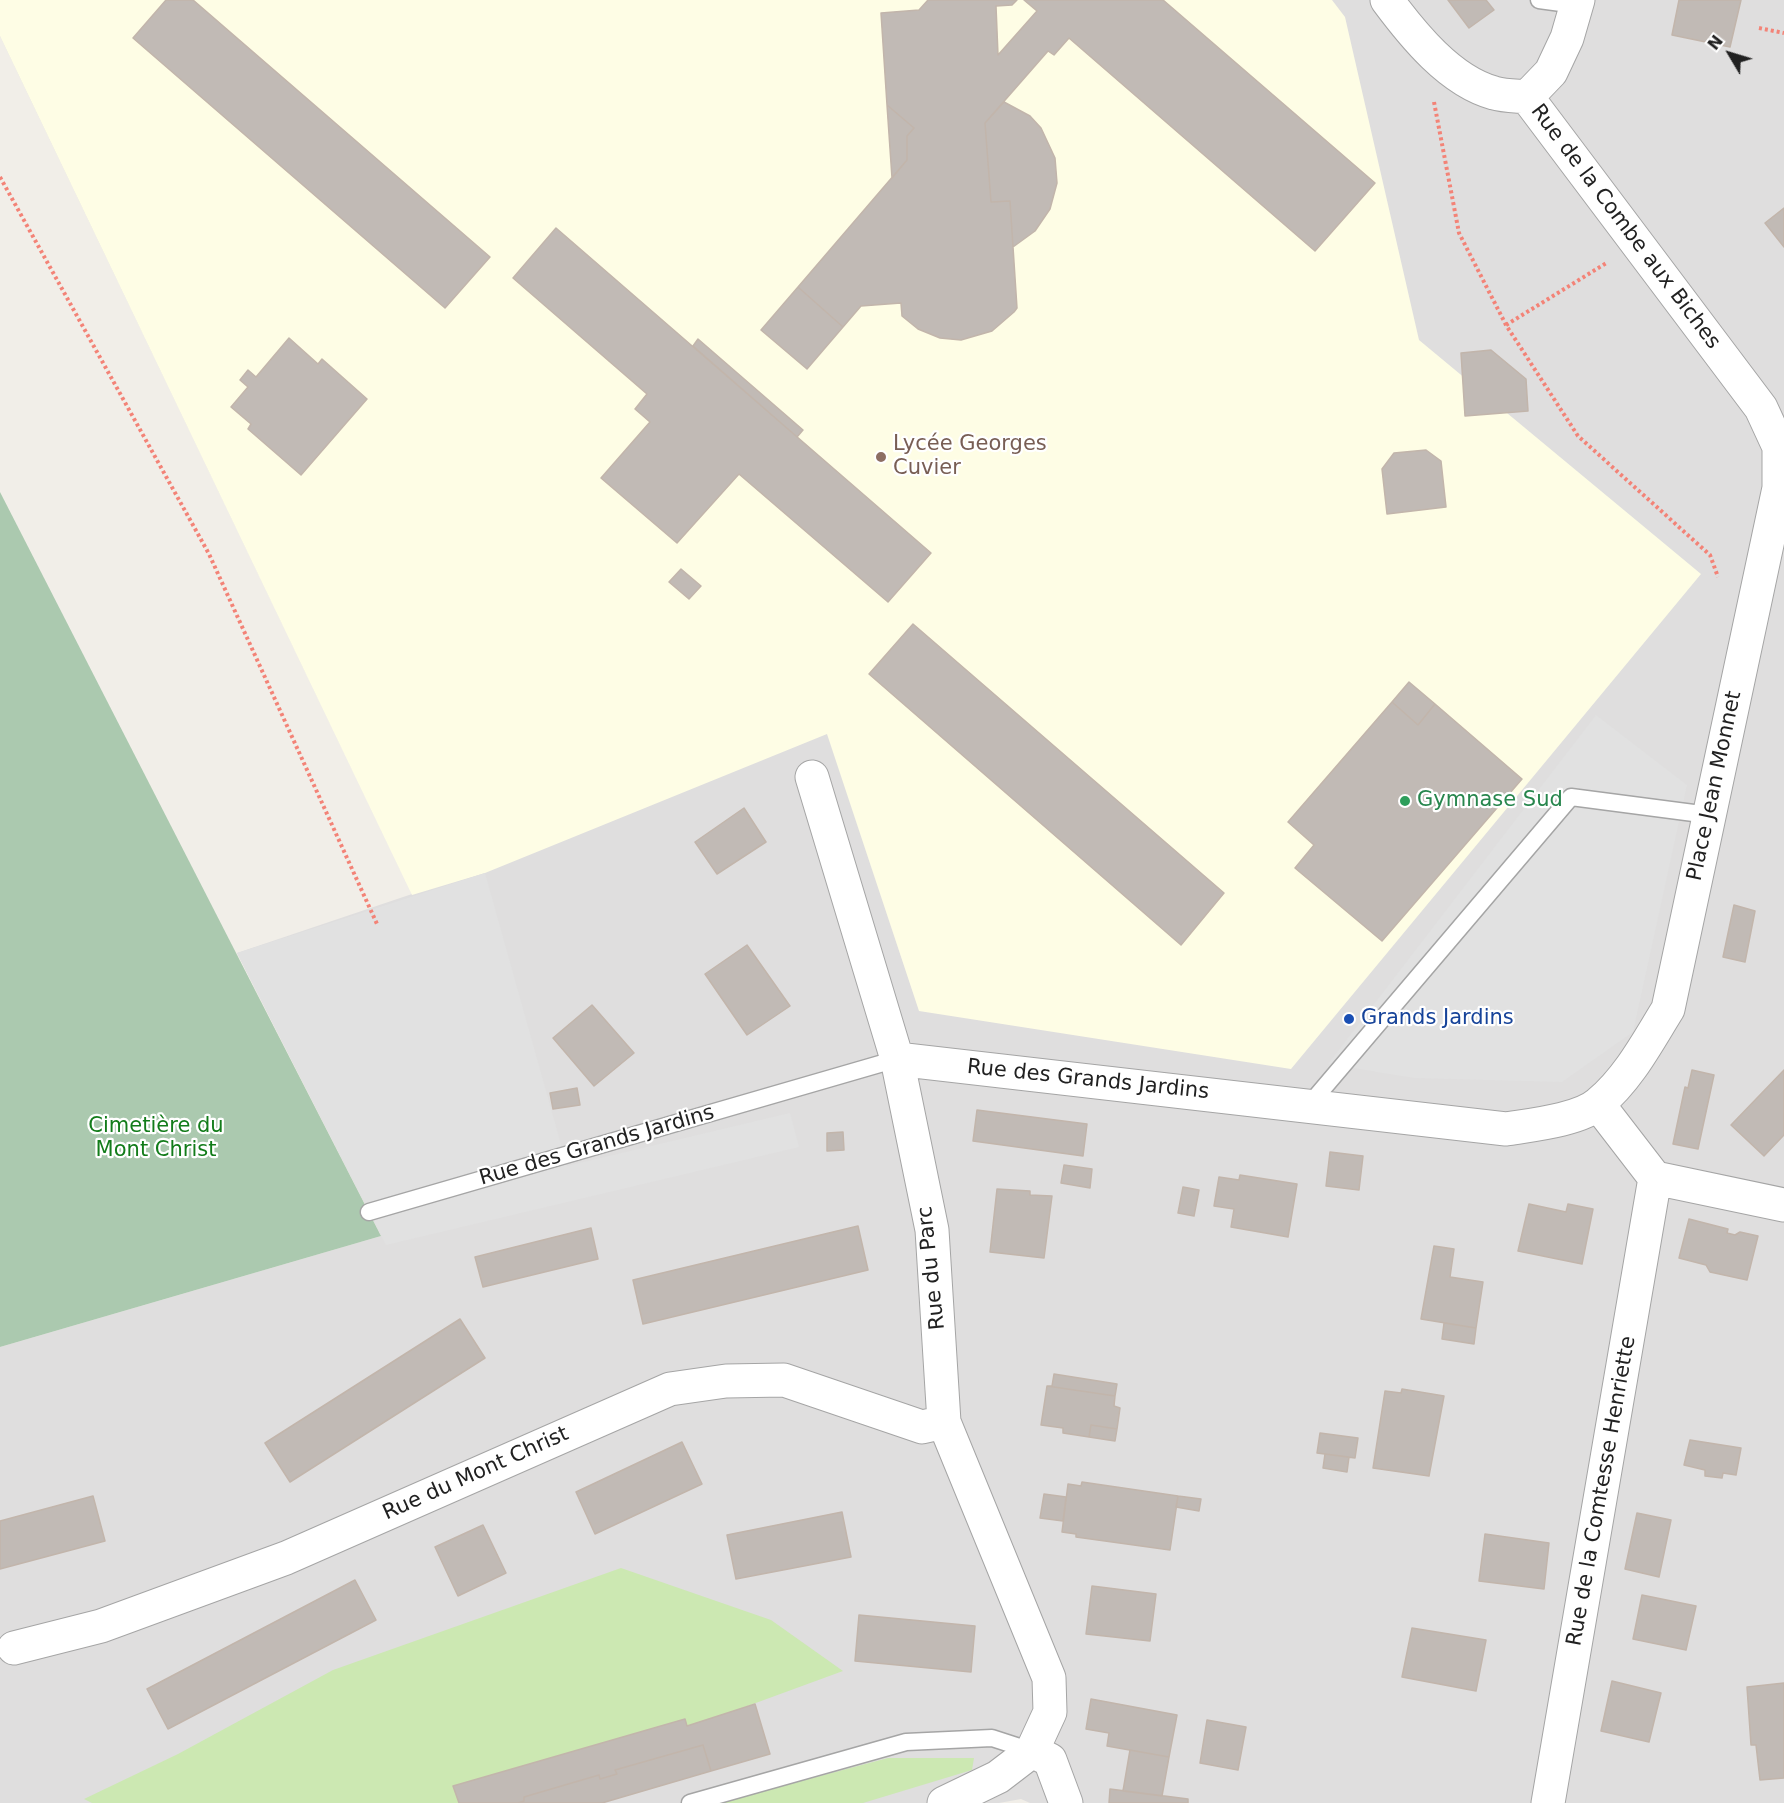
<!DOCTYPE html>
<html>
<head>
<meta charset="utf-8">
<style>
	body { margin:0 }
	#map { position:relative; width:1784px; height:1803px; overflow:hidden; background:#f1eee8; font-family:"DejaVu Sans",sans-serif }
	canvas { display:block }
	.north { position:absolute; left:1700px; top:24px; width:60px; height:60px; -webkit-text-stroke:4px #fff; paint-order:stroke; rotate:308deg; font-size:16px; font-weight:700; line-height:24px; text-align:center; color:#212121 }
	.north::after { content:''; display:block; margin:auto; width:21px; height:27px; background:#212121; clip-path:polygon(50% 0,100% 100%,50% 72%,0 100%) }
</style>
</head>
<body>
<div id="map">
<canvas width="1784" height="1803"></canvas>
<div class="north">N</div>
</div>
<script>
const context = document.querySelector('canvas').getContext('2d');
context.lineJoin = 'round';
function fillPath(path, color) {
  context.fillStyle = color;
  context.fill(path, 'evenodd');
}
function stroke(path, color, width, dash) {
  context.strokeStyle = color;
  context.lineWidth = width;
  context.lineCap = dash ? 'butt' : 'round';
  context.setLineDash(dash || []);
  context.stroke(path);
}
function drawText(font, color, halo, rows, align = 'center') {
  context.font = font + ' "DejaVu Sans",sans-serif';
  context.lineWidth = 4.5;
  context.setLineDash([]);
  context.textBaseline = 'middle';
  context.strokeStyle = halo;
  context.fillStyle = color;
  for (const [text, x, y, turn = 0] of rows) {
    context.save();
    context.translate(x, y);
    context.rotate((+turn || 0) * Math.PI / 180);
    context.textAlign = isNaN(turn) ? turn : align;
    if (halo) context.strokeText(text, 0, 0);
    context.fillText(text, 0, 0);
    context.restore();
  }
}
fillPath(new Path2D(`
	M0,0h1784v1803h-754l-9,-4 -22,4h-999v-456l381,-111 -144,-283 175,-59 -412,-858z`), '#dfdede');
fillPath(new Path2D(`
	M0,0h1332l13,17 74,323 282,234 -410,495 -372,-58 -92,-277 -342,139 -73,22 -412,-859z`), '#fefde5');
fillPath(new Path2D(`
	M621,1568l150,52 72,51 -360,132h-391l-8,-4 94,-45 155,-84z
	M888,1758h86l-2,12 -109,33h-145z`), '#cce8b2');
fillPath(new Path2D(`
	M0,492l381,744 -381,111z`), '#abc9af');
fillPath(new Path2D(`
	M1596,715l91,70 -54,247 -71,50 -147,-4 -87,-14z
	M485,873l82,293 223,-53 9,34 -413,98 -149,-292z`), '#e1e1e1');
const building = new Path2D(`
	M166,0h27l297,257 -45,51 -312,-270z
	M928,0h89l-5,5 -16,1 2,49 39,-44 -13,-11h139l212,183 -60,68 -246,-213 -15,17 -6,-4 -63,72 6,79 19,-1 7,107 -3,4 -22,19 -31,9 -21,-2 -22,-9 -16,-13 -1,-13 -40,3 -18,21 -45,-40 109,-127v-24l7,-8 -27,-23 -6,-92 38,-3z
	M1448,0h38l8,10 -25,18z
	M1679,0h62l-11,47 -58,-12z
	M1004,102l26,14 11,12 14,30 2,25 -7,26 -15,22 -22,16 -3,-46 -19,1 -6,-79z
	M887,105l27,23 -7,8v24l-15,18z
	M1784,208v39l-19,-24z
	M556,228l375,325 -43,49 -149,-128 -62,69 -76,-65 49,-56 -15,-13 12,-15 -134,-116z
	M798,287l45,40 -36,42 -46,-39z
	M289,338l29,26 4,-5 45,40 -66,76 -53,-46 3,-5 -20,-17 17,-20 -8,-7 8,-10 8,7z
	M698,339l105,91 -6,7 -104,-91z
	M1491,350l35,29 2,32 -63,5 -4,-63z
	M1426,450l15,11 5,46 -59,7 -5,-45 12,-16z
	M681,569l20,17 -12,13 -20,-17z
	M913,624l311,269 -43,52 -312,-271z
	M1409,682l26,22 -17,21 -26,-23z
	M1392,702l26,23 17,-21 87,75 -140,162 -87,-73 19,-23 -26,-23z
	M744,808l22,34 -49,32 -22,-32z
	M1734,905l21,6 -10,51 -22,-5z
	M747,945l43,61 -43,29 -42,-61z
	M592,1005l42,48 -40,33 -41,-48z
	M1692,1070l22,5 -16,74 -25,-5 12,-57 3,1z
	M1784,1070v65l-20,21 -33,-31z
	M577,1088l3,17 -27,4 -3,-16z
	M977,1110l110,14 -4,32 -110,-15z
	M843,1132l1,18 -17,1v-18z
	M1330,1152l33,4 -4,34 -33,-4z
	M1064,1165l28,4 -2,19 -29,-5z
	M1240,1175l57,9 -9,53 -57,-10 3,-18 -20,-3 5,-29 20,3z
	M1183,1187l16,3 -5,26 -16,-3z
	M997,1189l33,2v4l22,1 -8,62 -54,-6z
	M1529,1204l37,8 2,-8 25,5 -11,55 -64,-13z
	M1689,1219l39,10 -1,4 8,2 5,-3 18,4 -11,44 -37,-8 -4,-7 -27,-7z
	M858,1226l10,44 -225,54 -10,-44z
	M591,1228l7,31 -115,28 -8,-30z
	M1434,1246l20,3 -4,28 33,5 -7,46 -55,-9z
	M460,1319l25,39 -195,124 -25,-39z
	M1444,1323l32,5 -2,16 -32,-5z
	M1054,1374l63,10 -2,12 -68,-10h5z
	M1047,1386l68,10 -1,10 6,2 -3,21 -26,-4 -2,12 -26,-4v-5l-22,-3z
	M1402,1389l42,7 -15,80 -56,-8 12,-77 16,2z
	M1091,1425l26,4 -2,12 -26,-4z
	M1320,1433l38,5 -3,20 -38,-5z
	M1690,1440l51,8 -5,27 -13,-2 -1,5 -17,-2v-6l-21,-5z
	M682,1442l20,42 -107,50 -19,-42z
	M1325,1454l24,3 -2,15 -24,-4z
	M1082,1482l96,14 -8,54 -94,-13v-3l-14,-2 6,-48 13,2z
	M1044,1494l22,3 -3,24 -23,-3z
	M93,1496l12,45 -105,28v-48z
	M1178,1496l23,3 -2,12 -23,-4z
	M842,1512l9,45 -115,22 -9,-44z
	M1637,1513l34,7 -12,57 -34,-8z
	M483,1525l23,48 -48,23 -23,-49z
	M1485,1534l64,9 -5,46 -65,-8z
	M355,1580l21,40 -208,109 -21,-40z
	M1092,1586l64,8 -6,47 -64,-7z
	M1642,1595l54,11 -10,44 -53,-11z
	M859,1615l116,11 -4,46 -116,-11z
	M1412,1628l74,12 -10,51 -74,-14z
	M1612,1681l49,12 -12,49 -48,-11z
	M1784,1683v95l-24,2 -4,-35h-5l-4,-58z
	M1091,1699l86,16 -8,42 -62,-11 2,-13 -23,-4z
	M755,1704l15,50 -59,17 -8,-26 -88,25 2,4 -17,5 -1,-4 -75,22v4l-6,2h-59l-6,-17 232,-67 2,7z
	M1207,1720l39,7 -8,43 -38,-7z
	M703,1745l8,26 -109,32h-84l6,-2v-4l75,-22 1,4 17,-5 -2,-4z
	M1130,1750l39,7 -7,39 -39,-5z
	M1110,1789l78,10v4h-79z`);
fillPath(building, '#c1bab5');
stroke(building, '#c2b5ab', 1.5);
const lane = new Path2D(`
	M1539,0l37,5
	M1309,1105l262,-308 138,18
	M369,1212l528,-153
	M690,1803l216,-61 86,-4 40,13`);
const street = new Path2D(`
	M1387,0c26,35 63,81 107,93 10,3 23,3 33,4
	M1527,97l24,-25 16,-34 11,-38
	M812,777l85,282 35,171 12,192 105,256 1,34 -18,39 -34,26 -54,26
	M897,1059l609,70c25,-4 74,-9 93,-26 30,-25 49,-62 69,-94l111,-521v-41l-18,-39 -234,-311
	M1598,1104l57,74 129,27
	M14,1648l87,-22 185,-68 384,-169 56,-8 58,-1 138,47 22,-5
	M1032,1751l18,9 16,43
	M1548,1803l107,-625`);
stroke(lane, '#a5a5a5', 19);
stroke(street, '#a5a5a5', 35);
stroke(new Path2D(`
	M1759,28l25,5
	M1434,102l25,131 47,92 72,111 132,119 8,22
	M0,177l209,377 168,370
	M1506,325l102,-63`), '#f38377', 4, [3, 3]);
stroke(lane, '#fff', 16);
stroke(street, '#fff', 33);
for (const [x, y, r, color] of [
	[881,457,6,"#8d6e63"],
	[1405,801,6,"#2e9e5b"],
	[1349,1019,6,"#1a4fb4"]
]) {
  const dot = new Path2D();
  dot.arc(x, y, r, 0, 2 * Math.PI);
  context.fillStyle = color;
  context.fill(dot);
  stroke(dot, '#fff', 2);
}
drawText('21px', '#212121', '#fff', [
	["Rue de la Combe aux Biches",1625,227,53],
	["Place Jean Monnet",1715,786,-78],
	["Rue des Grands Jardins",1088,1080,6],
	["Rue des Grands Jardins",597,1146,-16],
	["Rue du Parc",932,1268,-96],
	["Rue du Mont Christ",476,1474,-24],
	["Rue de la Comtesse Henriette",1602,1491,-80]
]);
drawText('21px', '#785e54', '#fff', [
	["Lycée Georges",893,445],
	["Cuvier",893,469]
], 'left');
drawText('21px', '#27864d', '#fff', [
	["Gymnase Sud",1417,801]
], 'left');
drawText('21px', '#164399', '#fff', [
	["Grands Jardins",1361,1019]
], 'left');
drawText('21px', '#127c1a', '#fff', [
	["Cimetière du",156,1127],
	["Mont Christ",156,1151]
]);
</script>
</body>
</html>
